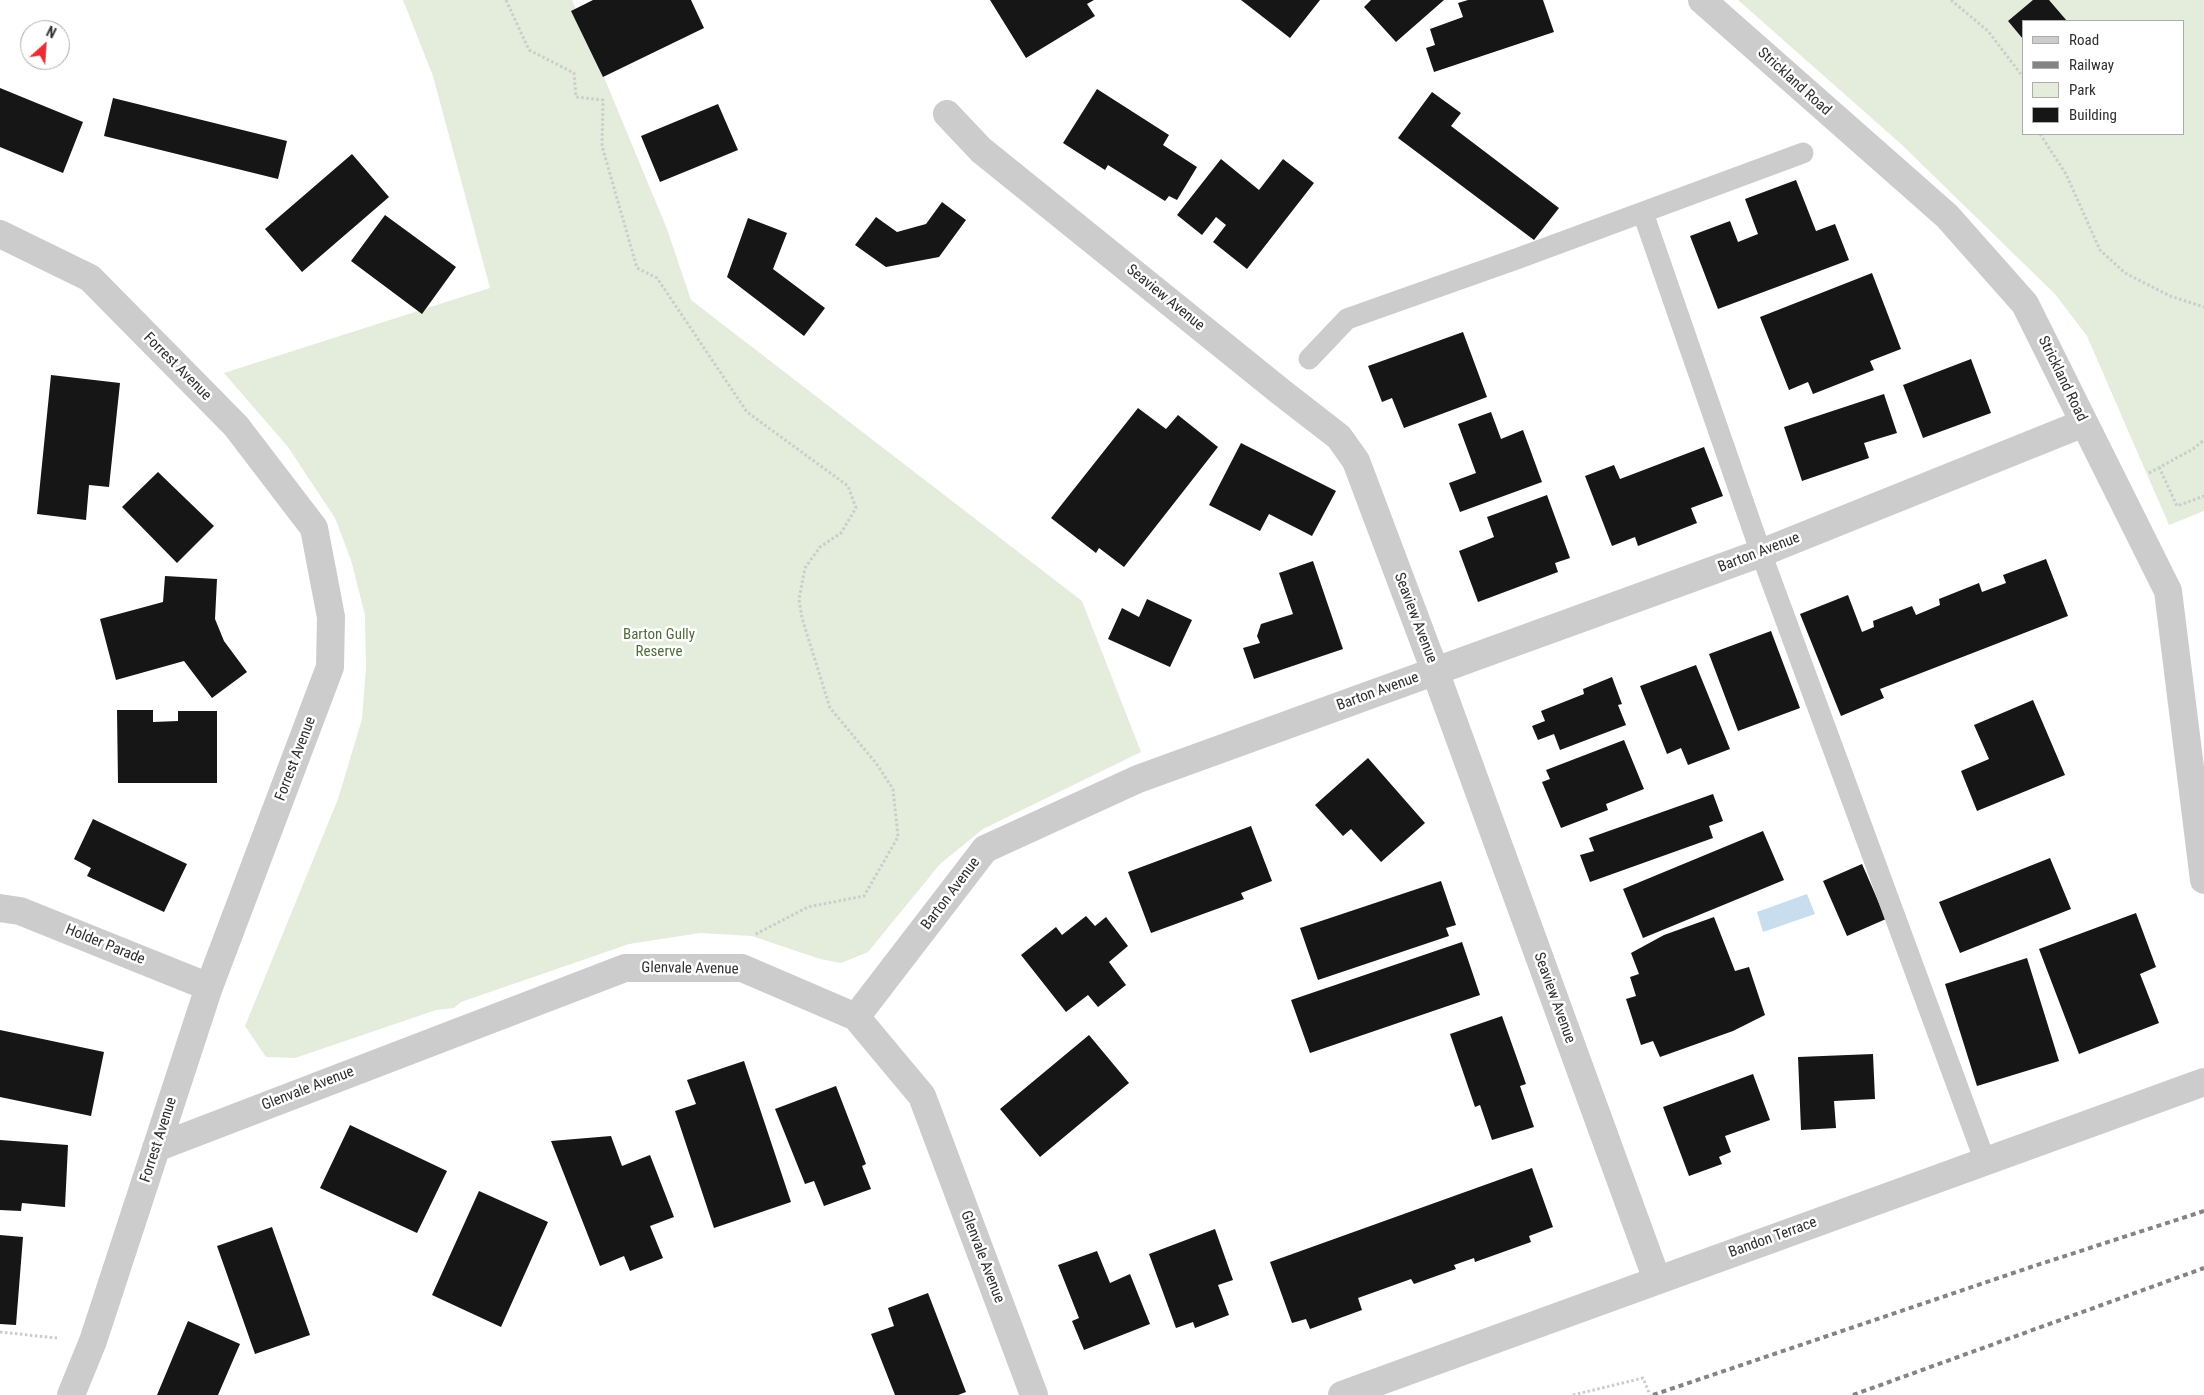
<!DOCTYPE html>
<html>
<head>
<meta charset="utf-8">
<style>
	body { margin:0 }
	#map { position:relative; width:2204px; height:1395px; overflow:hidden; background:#fff; font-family:"Roboto Condensed",sans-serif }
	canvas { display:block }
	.legend { position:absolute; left:2022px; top:20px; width:162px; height:115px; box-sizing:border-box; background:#fff; border:1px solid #acacac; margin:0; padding:6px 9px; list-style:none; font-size:15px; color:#2f2f2f }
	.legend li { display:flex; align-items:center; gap:10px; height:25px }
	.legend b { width:25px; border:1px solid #acacac }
	.north { position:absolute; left:20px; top:20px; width:50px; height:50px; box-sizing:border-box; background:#fff; border:1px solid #acacac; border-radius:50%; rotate:26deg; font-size:14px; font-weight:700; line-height:20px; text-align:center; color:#2f2f2f }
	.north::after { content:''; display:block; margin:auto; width:18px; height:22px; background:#eb2c32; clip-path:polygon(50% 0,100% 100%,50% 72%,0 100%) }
</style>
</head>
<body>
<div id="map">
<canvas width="2204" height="1395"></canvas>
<ul class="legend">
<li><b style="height:6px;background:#ccc"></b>Road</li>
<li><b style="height:6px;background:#848484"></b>Railway</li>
<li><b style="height:14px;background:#e4ecdc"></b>Park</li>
<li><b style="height:14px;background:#161616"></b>Building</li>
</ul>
<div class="north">N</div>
</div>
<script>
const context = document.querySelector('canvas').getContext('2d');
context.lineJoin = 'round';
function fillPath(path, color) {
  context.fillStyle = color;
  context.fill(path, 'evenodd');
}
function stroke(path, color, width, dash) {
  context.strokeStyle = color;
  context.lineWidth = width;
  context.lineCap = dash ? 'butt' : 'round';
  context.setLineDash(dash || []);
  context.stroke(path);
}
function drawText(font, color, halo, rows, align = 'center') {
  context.font = font + ' "Roboto Condensed",sans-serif';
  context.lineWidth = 5;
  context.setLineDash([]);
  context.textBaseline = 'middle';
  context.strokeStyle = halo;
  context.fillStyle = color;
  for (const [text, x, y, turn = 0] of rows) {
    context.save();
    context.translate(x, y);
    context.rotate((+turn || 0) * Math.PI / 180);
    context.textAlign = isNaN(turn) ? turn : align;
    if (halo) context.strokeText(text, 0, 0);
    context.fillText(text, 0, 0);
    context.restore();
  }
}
fillPath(new Path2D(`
	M403,0h169l95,229 24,71 391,301 59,151 -158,77 -43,35 -72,88 -27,11 -21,-4 -68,-23 -52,-3 -71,11 -168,58 -7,6 -18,2 -141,48 -29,-1 -21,-31 93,-227 24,-80 4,-51 -1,-53 -14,-55 -16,-42 -47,-71 -64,-74 266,-85 -57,-212z
	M1738,0h466v511l-35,14 -82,-189 -32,-42 -154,-150zM2023,21h160v113h-160z`), '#e4ecdc');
fillPath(new Path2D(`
	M1807,894l8,20 -52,18 -6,-20z`), '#c8dded');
fillPath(new Path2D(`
	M593,0h98l13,28 -101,49 -32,-66z
	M990,0h104l-7,4 8,12 -69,42z
	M1241,0h79l-30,38z
	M1371,0h73l-48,42 -32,-35z
	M1468,0h75l11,32 -120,40 -8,-24 9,-3 -5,-16 33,-12 -5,-14z
	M2033,0h16l18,21h-44v18l-15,-18z
	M0,88l83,34 -20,51 -63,-26z
	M1097,89l72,46 -6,10 34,22 -20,33 -8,-4 -4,5 -57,-36 -3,5 -42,-27z
	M1432,92l29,21 -10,13 108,82 -25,32 -136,-102z
	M113,98l174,43 -9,38 -174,-43z
	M718,104l20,46 -78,32 -19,-46z
	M352,154l37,43 -87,75 -37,-43z
	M1221,159l38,31 24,-31 31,24 -67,86 -34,-27 13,-17 -10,-8 -14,18 -25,-20z
	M1796,180l20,51 19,-7 14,36 -131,49 -28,-73 40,-15 8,21 20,-8 -13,-35z
	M942,202l24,18 -27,37 -53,10 -31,-22 21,-28 21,15 29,-8z
	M385,215l71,52 -34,47 -71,-53z
	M748,218l39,15 -14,36 52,39 -21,28 -77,-59z
	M1872,273l29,76 -31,12 4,9 -61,24 -5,-12 -19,8 -29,-73z
	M1463,332l24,65 -83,31 -12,-30 -10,4 -14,-36z
	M1971,359l20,54 -68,25 -20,-53z
	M51,375l69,8 -11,104 -20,-2 -3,35 -49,-6z
	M1884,394l13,39 -33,10 5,15 -67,23 -18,-54z
	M1138,408l28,21 12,-14 40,32 -94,120 -25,-19 -3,5 -45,-35z
	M1491,412l10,27 22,-9 19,52 -82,30 -11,-29 27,-10 -18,-49z
	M1241,443l95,48 -24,45 -43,-22 -9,17 -51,-26z
	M1704,447l19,49 -32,12 6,15 -59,23 -3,-9 -23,9 -27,-70 29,-11 6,14z
	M158,472l56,54 -37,37 -55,-56z
	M1547,495l23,63 -15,5 3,9 -80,30 -19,-51 35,-14 -7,-20z
	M2046,559l22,57 -188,73 4,9 -43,18 -41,-102 48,-19 14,37 12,-5 -1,-6 39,-15 4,9 24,-10 -1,-6 40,-16 3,9 24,-9 -3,-8z
	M1313,561l30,88 -89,30 -11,-31 17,-5 -3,-7 4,-12 32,-10 -14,-41z
	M165,576l52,3 -2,40 9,22 23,31 -35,26 -28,-37 -68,19 -16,-61 63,-17z
	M1147,599l45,21 -22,47 -62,-28 14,-31 17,9z
	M1771,631l29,77 -62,23 -29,-77z
	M1696,665l34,84 -42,16 -7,-17 -14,6 -27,-68z
	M1612,677l10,27 -4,1 8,20 -66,25 -6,-16 -16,6 -6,-14 13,-5 -4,-10 43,-17 -1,-5z
	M2033,700l32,75 -88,36 -16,-40 28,-12 -15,-34z
	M117,710h36v12l25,-1v-10h39v72h-99z
	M1624,740l20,49 -38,15 2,6 -47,18 -19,-46 8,-3 -4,-9z
	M1368,758l57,65 -44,39 -30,-33 -8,7 -28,-31z
	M1713,794l10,27 -14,5 4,12 -123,44 -10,-27 14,-4 -5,-13z
	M93,819l94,45 -23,48 -77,-36 4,-8 -17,-9z
	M1251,826l21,55 -31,12 3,6 -93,34 -23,-61z
	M1763,831l21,49 -141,58 -20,-49z
	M2050,858l21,51 -111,44 -21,-51z
	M1862,864l24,55 -39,17 -24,-55z
	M1441,881l15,44 -10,3 3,8 -131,44 -18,-52z
	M2136,913l20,54 -16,7 19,49 -80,31 -40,-105z
	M1086,916l9,10 11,-9 22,29 -19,16 17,23 -28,22 -10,-12 -22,17 -45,-57 35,-28 6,8z
	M1714,917l21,54 14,-4 16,48 -32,16 -73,26 -7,-16 -12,4 -15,-46 10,-3 -6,-19 9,-3 -8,-21 33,-18z
	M1462,942l18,53 -170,58 -19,-53z
	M2027,958l32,103 -82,25 -32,-102z
	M1502,1016l24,68 -6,2 14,41 -42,13 -12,-35 -5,2 -25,-73z
	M0,1030l104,22 -13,64 -91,-19z
	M1089,1035l40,48 -89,74 -40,-48z
	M1873,1054l2,45 -41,2 2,27 -35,2 -3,-73z
	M744,1061l47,141 -77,26 -39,-117 21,-7 -9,-24z
	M1753,1074l17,46 -45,16 6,16 -12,5 3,7 -33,12 -26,-69z
	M836,1086l30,78 -4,2 9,23 -47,17 -10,-25 -9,3 -30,-75z
	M350,1125l97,46 -30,62 -97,-45z
	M611,1136l11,30 28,-11 24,62 -24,9 13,32 -33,13 -6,-15 -24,10 -49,-125z
	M0,1140l68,5 -3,62 -43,-4 -1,8 -21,-1z
	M1532,1168l21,59 -24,9 2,6 -56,20 -1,-4 -20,7 2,4 -42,15 -3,-5 -53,19 4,12 -52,19 -4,-10 -14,4 -22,-61z
	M479,1191l69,31 -47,105 -69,-32z
	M272,1227l38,108 -55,19 -38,-108z
	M1215,1229l18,51 -15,5 11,30 -34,13 -2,-6 -17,6 -27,-74z
	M0,1235l23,2 -7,88 -16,-1z
	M1097,1251l13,32 20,-9 20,50 -66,26 -12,-29 7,-3 -21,-53z
	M928,1293l38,99 -8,3h-63l-24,-61 23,-8 -6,-18z
	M188,1321l52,23 -22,51h-61z`), '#161616');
stroke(new Path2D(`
	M506,0l23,50 45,23 2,24 27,3 -1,46 35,122 20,10 90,134 101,74 8,22 -15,25 -21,14 -15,21 -6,31 3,19 28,90 46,55 17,26 5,48 -34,59 -56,11 -54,28
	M1951,0l37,31 35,46
	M2040,134l26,40 34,76 25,23 45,23 34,11
	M2159,467l18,39 27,-10
	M2149,473l44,-24 11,-9
	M0,1332l57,6
	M1573,1395l70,-17 7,17`), '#ccc', 3, [2.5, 2.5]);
stroke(new Path2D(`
	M1643,213l118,340 224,608
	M1309,359l38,-40 172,-61 284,-105`), '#ccc', 21);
stroke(new Path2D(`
	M1702,0l245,216 78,88 143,287 36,289
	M947,114l34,36 300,242 58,45 17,24 79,210 222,609
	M0,234l90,44 146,148 78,102 17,89 -1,50 -121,320 -116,354 -22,54
	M0,908l20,3 189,76
	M856,1017l129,-168 153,-70 623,-226 323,-130
	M156,1148l469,-180h117l114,49 66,79 112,299
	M1342,1395l862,-313`), '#ccc', 28);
stroke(new Path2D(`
	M1653,1395l378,-128 173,-56
	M1853,1395l351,-127`), '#848484', 4, [5, 4]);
drawText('15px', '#2f2f2f', '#fff', [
	["Strickland Road",1794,82,42],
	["Seaview Avenue",1165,298,39],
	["Forrest Avenue",177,367,45],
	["Strickland Road",2062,379,64],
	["Barton Avenue",1759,553,-21],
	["Seaview Avenue",1415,618,69],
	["Barton Avenue",1378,692,-20],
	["Forrest Avenue",296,759,-69],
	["Barton Avenue",951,894,-53],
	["Holder Parade",105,945,22],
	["Glenvale Avenue",690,969,1],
	["Seaview Avenue",1554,998,70],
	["Glenvale Avenue",308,1089,-21],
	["Forrest Avenue",159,1140,-72],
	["Bandon Terrace",1773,1238,-20],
	["Glenvale Avenue",982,1257,69]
]);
drawText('15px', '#506c3a', '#fff', [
	["Barton Gully",659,635],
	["Reserve",659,652]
]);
</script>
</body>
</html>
